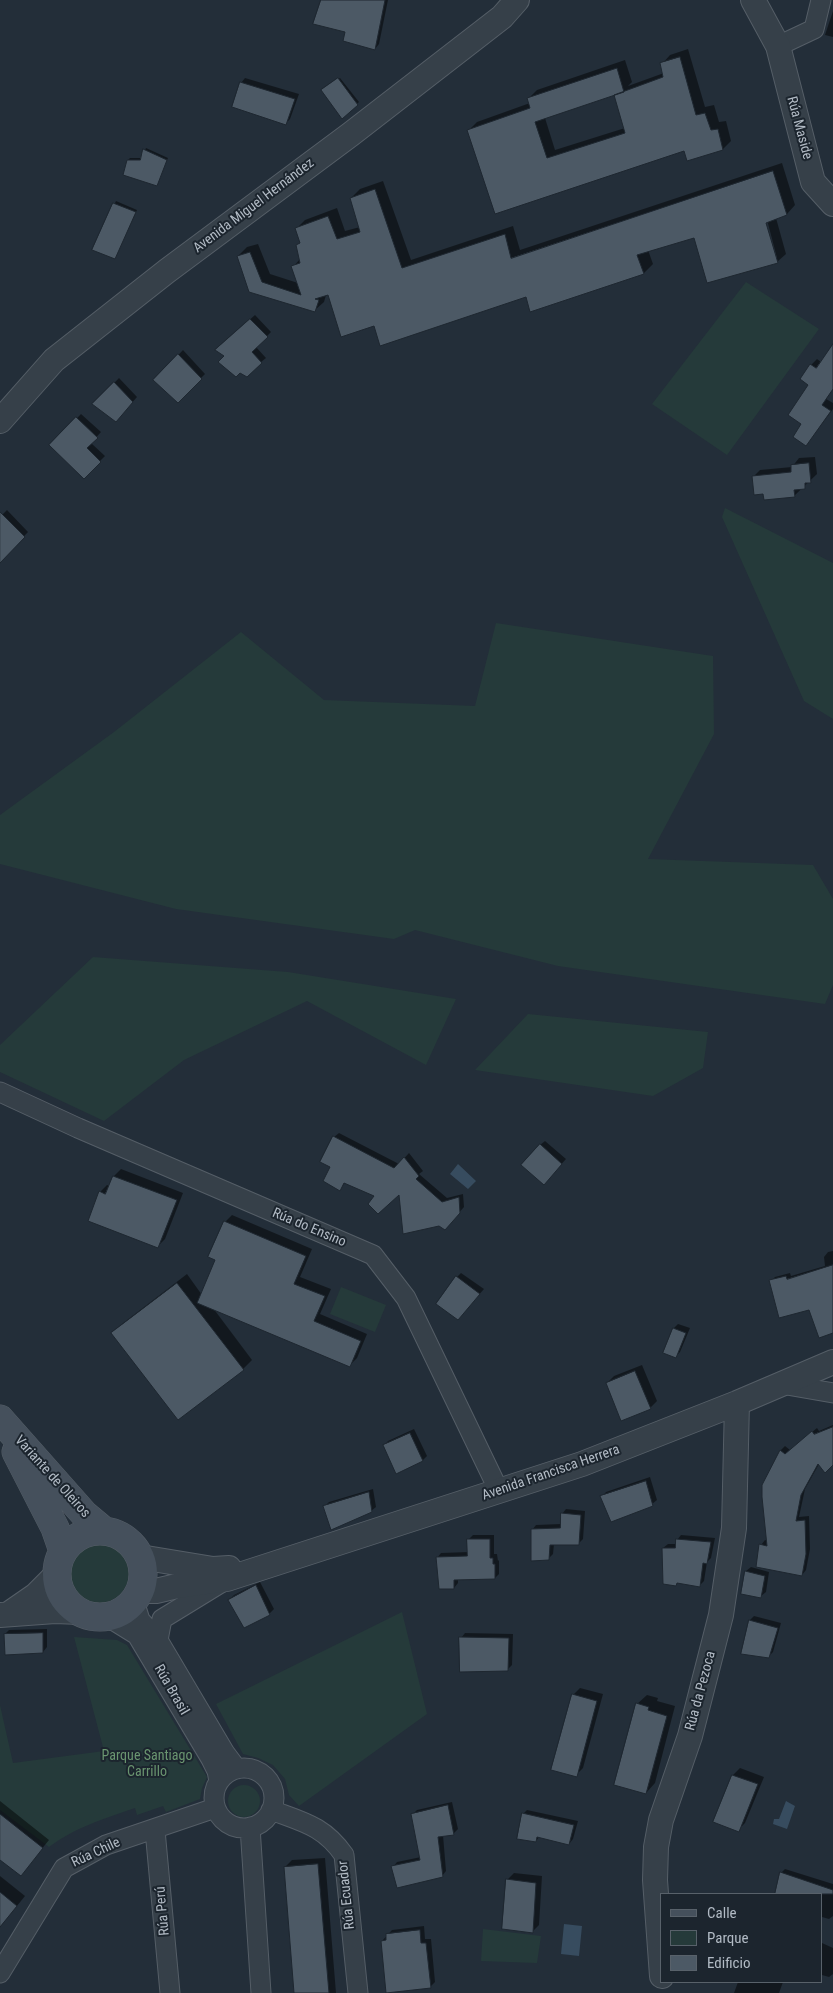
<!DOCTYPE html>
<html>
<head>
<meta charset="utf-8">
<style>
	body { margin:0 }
	#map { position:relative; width:833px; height:1993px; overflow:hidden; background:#232e39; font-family:"Roboto Condensed",sans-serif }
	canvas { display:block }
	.legend { position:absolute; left:660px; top:1893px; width:162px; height:90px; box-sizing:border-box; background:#1c252e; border:1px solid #58616a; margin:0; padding:6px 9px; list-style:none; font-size:15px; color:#b2bbc5 }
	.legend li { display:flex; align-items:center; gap:10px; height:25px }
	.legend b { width:25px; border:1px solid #58616a }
</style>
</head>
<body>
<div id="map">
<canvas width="833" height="1993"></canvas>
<ul class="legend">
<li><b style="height:6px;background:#45505c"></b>Calle</li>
<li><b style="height:14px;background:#253a3a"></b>Parque</li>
<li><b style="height:14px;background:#4c5965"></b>Edificio</li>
</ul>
</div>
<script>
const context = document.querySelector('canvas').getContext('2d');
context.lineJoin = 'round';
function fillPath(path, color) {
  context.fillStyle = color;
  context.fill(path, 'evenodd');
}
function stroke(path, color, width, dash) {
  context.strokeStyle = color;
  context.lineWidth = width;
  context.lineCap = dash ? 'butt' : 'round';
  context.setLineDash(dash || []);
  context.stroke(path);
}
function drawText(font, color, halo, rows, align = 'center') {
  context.font = font + ' "Roboto Condensed",sans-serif';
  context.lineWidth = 4;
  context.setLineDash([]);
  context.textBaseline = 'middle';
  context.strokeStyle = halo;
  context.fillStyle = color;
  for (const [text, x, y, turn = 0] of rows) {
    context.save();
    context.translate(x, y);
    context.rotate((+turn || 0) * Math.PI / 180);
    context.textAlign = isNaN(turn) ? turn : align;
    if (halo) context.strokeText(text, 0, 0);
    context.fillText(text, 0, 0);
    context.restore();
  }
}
fillPath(new Path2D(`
	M746,282l73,47 -92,126 -75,-51z
	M725,508l108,55v156l-29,-18 -82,-184z
	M496,623l217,33 1,78 -66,125 165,6 20,34v86l-8,19 -267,-38 -143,-36 -21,9 -218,-30 -176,-45v-49l114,-83 127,-100 83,68 151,6z
	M93,957l195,15 168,27 -30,66 -119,-64 -123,59 -80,61 -104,-49v-27z
	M528,1014l180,18 -5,36 -50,28 -178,-26z
	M341,1287l45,18 -11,27 -45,-18z
	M69 1573a30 30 0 1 1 60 0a30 30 0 1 1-60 0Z
	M402,1612l25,102 -128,92 -10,-11 -4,-16 -12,-14 -15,-7 -15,-4 -27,-50z
	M74,1637l43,3 10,5 80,132 -5,11 -2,11 -34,13 -3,-6 -26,9 -2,-7c-32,11 -59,19 -86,39l-49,-37v-105l13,58 91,-12z
	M228 1801a16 16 0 1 1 32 0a16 16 0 1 1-32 0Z
	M483,1929l58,7 -4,27 -56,-2z`), '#253a3a');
fillPath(new Path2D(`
	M458,1164l18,17 -8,8 -18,-15z
	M786,1801l9,5 -8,23 -14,-5 1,-5h5z
	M564,1924l18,2 -3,30 -18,-2z`), '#374c5f');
fillPath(new Path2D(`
	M323,0h65l-9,44 -4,5 -28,-18z
	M833,11v26l-8,-2z
	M688,49l17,58 9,-2 5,17 7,-1 5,20 -8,8h-38l-189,64 -28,-82 9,-9 53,-19 -1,-5 8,-8 88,-30 7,22 -4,4 36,-13 -2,-9 8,-9zM619,92l6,36 -70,22 -10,-32z
	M245,78l54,16 -9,25 -5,5 -44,-41z
	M340,78l19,24 -17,15 -17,-28z
	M146,148l22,10 -11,26 -29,-24 2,-2h12z
	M782,163l13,42 -8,9 -11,4 10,36 -9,8 -82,-26 -47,14 5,14 -9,9 -113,37 -5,-15 -197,-1 -3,1 -2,7 -9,8 -65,-19 -12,-35 9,-9 11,-3 12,30 28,9 -5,-16 7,-8 -3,-13 4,-4 -5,-13 9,-9 32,-12 8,23 15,-4 -9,-29 9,-9 23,-8 28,79 102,-34 7,24zM766,216l11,42h-2l-12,-41z
	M116,201l21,9 -21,46 -23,-7z
	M255,315l16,17 -15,15 10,11 -5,4 -35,-6 -5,-11z
	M833,347v42l-7,10 7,4v6l-27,36 4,-60 -9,-6 10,-14 6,-6 4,3z
	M183,350l22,24 -27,27 -23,-21z
	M119,378l18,19 -17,19 -26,-12z
	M81,414l20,18 -10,11 14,13 -21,21 -33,-32z
	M815,457l2,17 -23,22 -30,-3 -11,-16 7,-7 32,-3 7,-9z
	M7,510l21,22 -24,25 -4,-3v-37z
	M339,1133l60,31 10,-11 14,18 -4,3 28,24 16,-4 1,13 -15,17 -50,-32 -23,3 -31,-12 -5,6 -8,-23 2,-29z
	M545,1141l21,18 -18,20 -8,-34z
	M121,1169l62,24 -18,46 -7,7 -58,-54 7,-7 3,1 4,-10z
	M232,1215l80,34 -12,28 31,12 -11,25 47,20 -10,24 -7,7 -137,-57 39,52 -9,9 -130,-36 9,-9 65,-50 15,21 15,-36 8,-37z
	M833,1251v80l-23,-23 -39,-27 4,-4 15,-4 1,3 34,-10 -1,-9 4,-5z
	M461,1273l23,16 -22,25 -5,-37z
	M678,1324l12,4 -10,24 -4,4 -2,-28z
	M642,1365l15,36 -7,7 -43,-25 7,-7z
	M833,1425v38l-14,1 -14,25 -6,28 10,-1 1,33 -4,21 -4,5 -41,-30 4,-5 3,1 -5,-56 18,-35 4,-4 5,4 27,-22 2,3z
	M414,1429l13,27 -4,4 -39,-14 4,-5z
	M650,1477l7,23 -5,4 -50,-7 4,-5z
	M373,1489l3,18 -5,4 -47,-4 5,-5z
	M566,1509l19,2 -2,28 -5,5h-24l-1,10 -5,5 -16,-29 4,-5 25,-1 1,-10z
	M473,1535h21v19h3l1,7 1,-1v14l-4,4 -37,1v4l-4,5 -17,-30 4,-5 28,-1 -1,-12z
	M681,1535l34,3 -4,20 -4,4 -3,19 -5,5 -36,-38 5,-4h9v-4z
	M751,1567l18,5 -3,20 -5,4 -15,-25z
	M260,1582l14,27 -5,5 -40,-14 5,-5z
	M754,1616l27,7 -8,29 -5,5 -18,-37z
	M47,1629v18l-4,5 -38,-18 4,-4z
	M465,1633l48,1 -1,31 -5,5 -46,-32z
	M580,1688l23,6 -20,74 -7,7 -3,-80z
	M647,1695l11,3 -1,3 18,5 -20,77 -9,10 -9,-89z
	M740,1768l24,9 -19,46 -7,7 -23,-8 18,-47z
	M0,1801l49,39 -22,27 -27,-9z
	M452,1802l6,27 -5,5 -10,1 3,36 -4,5 -49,-9 4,-5 24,-5 -8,-43 4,-4z
	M527,1810l51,11 -5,18 -4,5 -29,-8 -4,5 -13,-27z
	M325,1858l11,135h-41l-10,-126 7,-7z
	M785,1869l48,15v32l-4,3 -7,-2v-23h-46l5,-21z
	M514,1873l28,3 -3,49 -7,7 -25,-52z
	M0,1876l25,20 -25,31z
	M424,1926l1,13h6l4,43 -5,5 -48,-46 10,-11z
	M822,1943l11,5v26l-4,3 -7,-2z
	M738,1982h45l-4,11h-45z`), '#0007');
const building = new Path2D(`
	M321,0h64l-10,50 -32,-9 2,-9 -32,-8z
	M680,57l16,58 9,-2 6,17 7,-1 5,21 -36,11 -3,-10 -189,63 -28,-84 63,-22 -3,-10 90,-30 7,24 -89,30 12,36 78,-25 -11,-38 49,-18 -3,-14z
	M338,78l20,27 -16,14 -21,-29z
	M240,82l55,17 -9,26 -54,-18z
	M143,149l24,11 -10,26 -34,-11 4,-15h13z
	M773,171l14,44 -21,8 12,40 -71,20 -13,-45 -57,17 7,19 -114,38 -4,-15 -146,49 -6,-20 -33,11 -13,-42 -13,4 4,1 -4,12 -66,-20 -12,-36 13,-4 12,30 39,13 -10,-29 9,-3 -4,-18 4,-2 -5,-15 33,-12 9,23 23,-7 -10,-34 25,-9 27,79 103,-34 6,24z
	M113,203l23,9 -21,47 -23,-9z
	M250,319l18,18 -16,15 10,11 -15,14 -7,-4 -4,4 -18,-15 6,-6 -9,-6z
	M833,344v45l-11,16 9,6 -25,35 -13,-9 8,-13 -13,-9 20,-30 -8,-6 10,-15 6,4z
	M178,354l24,25 -24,24 -25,-23z
	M114,382l19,20 -17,20 -24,-18z
	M76,417l22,21 -11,10 14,14 -17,17 -35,-34z
	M809,463l2,20h-6v6l-11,1 1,7 -31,3 -1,-6 -9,1 -2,-19 39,-4v-7z
	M0,512l25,25 -25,26z
	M333,1136l61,32 10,-11 15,19 -3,3 26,23 17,-5 1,16 -15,17 -6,-4 -36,8 -4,-39 -21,19 -10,-10 6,-8 -30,-13 -4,8 -17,-10 7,-14 -10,-5z
	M540,1144l22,20 -18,21 -23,-20z
	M113,1176l64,24 -19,48 -70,-27 11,-30 6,3z
	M224,1221l82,35 -12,28 31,12 -11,25 47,20 -11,26 -153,-64 18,-43 -7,-3z
	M833,1265v68l-14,5 -10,-28 -30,8 -10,-38 17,-4 1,3z
	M456,1276l24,18 -22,26 -22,-16z
	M177,1283l67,87 -66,50 -67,-87z
	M673,1328l13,5 -10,25 -13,-5z
	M635,1371l16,38 -30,12 -15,-38z
	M833,1427v38l-8,8 -7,-9 -17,31 -5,26 9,-1 1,34 -4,22 -46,-9 3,-23 8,2 -5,-49v-12l18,-35 5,4 27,-23 2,3z
	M410,1433l13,28 -27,13 -13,-29z
	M646,1481l7,25 -42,16 -11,-26z
	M369,1492l3,20 -41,18 -8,-24z
	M561,1513l20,2 -2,30h-29l-1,15 -18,1v-32l29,-1z
	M467,1539h23v19h3v6h2v15l-41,1v9h-15l-3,-32 31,-1z
	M676,1539l35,3 -4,22 -4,-1 -3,24 -23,-4 -1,3 -13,-2 -1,-36h13z
	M745,1571l20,5 -4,22 -20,-4z
	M256,1585l14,30 -26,13 -16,-28z
	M749,1620l29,8 -9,30 -28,-4z
	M43,1633v20l-38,2 -1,-21z
	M459,1637l50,1 -1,33 -48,1z
	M572,1694l25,7 -20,76 -26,-7z
	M636,1703l13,4 -1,3 19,6 -21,78 -32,-9z
	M732,1775l26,9 -19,48 -26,-10z
	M448,1805l6,30 -16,2 5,40 -46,11 -6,-22 29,-6 -9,-46z
	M522,1813l52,12 -5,20 -32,-8 -1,5 -19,-3z
	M0,1814l43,34 -22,28 -21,-16z
	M318,1864l11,129h-35l-10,-126z
	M780,1872l53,18v4h-58z
	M506,1879l30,4 -3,50 -31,-4z
	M0,1892l17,14 -17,21z
	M420,1930l1,13h5l5,45 -45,5 -5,-52 5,-1v-6z`);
fillPath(building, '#4c5965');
stroke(building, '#1e2730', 1);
const minor = new Path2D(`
	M778,46l36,-17 7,-29
	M0,1092l78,36 295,127 33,43 93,193
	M781,1384l52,9
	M134,1601l6,19 18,20 67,113 12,16
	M103,1617l13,5 21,13 74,124 6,12 2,10
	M158,1640l4,-21 62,-38
	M214 1798a30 30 0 1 1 60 0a30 30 0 1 1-60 0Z
	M271,1810c32,12 53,16 73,45l14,138
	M250,1827l11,166
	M155,1830l15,163
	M0,1973l64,-105 42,-23 109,-37`);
const tertiary = new Path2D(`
	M753,0l25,46 35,136 20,22
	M0,421l54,-61 113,-89 184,-137 151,-117 15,-17
	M140,1557l73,12 16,-1
	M140,1591h16l21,-5 50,-7 355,-115 155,-61 96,-41
	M10,1613l26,-18 21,-21
	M0,1615l55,-4 25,1
	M662,1976l-7,-96 1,-33 5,-27 29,-84 31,-121 13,-87 3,-125`);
const secondary = new Path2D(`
	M0,1419l85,96 18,15
	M16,1452l39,76 8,23
	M57 1574a43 43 0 1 1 86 0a43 43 0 1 1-86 0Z`);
stroke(minor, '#555e67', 21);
stroke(tertiary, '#555e67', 26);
stroke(secondary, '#555e67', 29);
stroke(minor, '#364049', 19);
stroke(tertiary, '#364049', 24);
stroke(secondary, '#45505c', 28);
drawText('14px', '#b2bbc5', '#1c252e', [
	["Rúa Maside",799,128,75],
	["Avenida Miguel Hernández",254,206,-37],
	["Rúa do Ensino",309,1228,23],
	["Avenida Francisca Herrera",551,1473,-19],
	["Variante de Oleiros",52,1477,48],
	["Rúa Brasil",171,1690,60],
	["Rúa da Pezoca",701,1691,-75],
	["Rúa Chile",96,1853,-25],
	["Rúa Ecuador",347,1895,-96],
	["Rúa Perú",163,1911,-95]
]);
drawText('14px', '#6a9570', '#1c252e', [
	["Parque Santiago",147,1756],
	["Carrillo",147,1772]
]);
</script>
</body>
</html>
